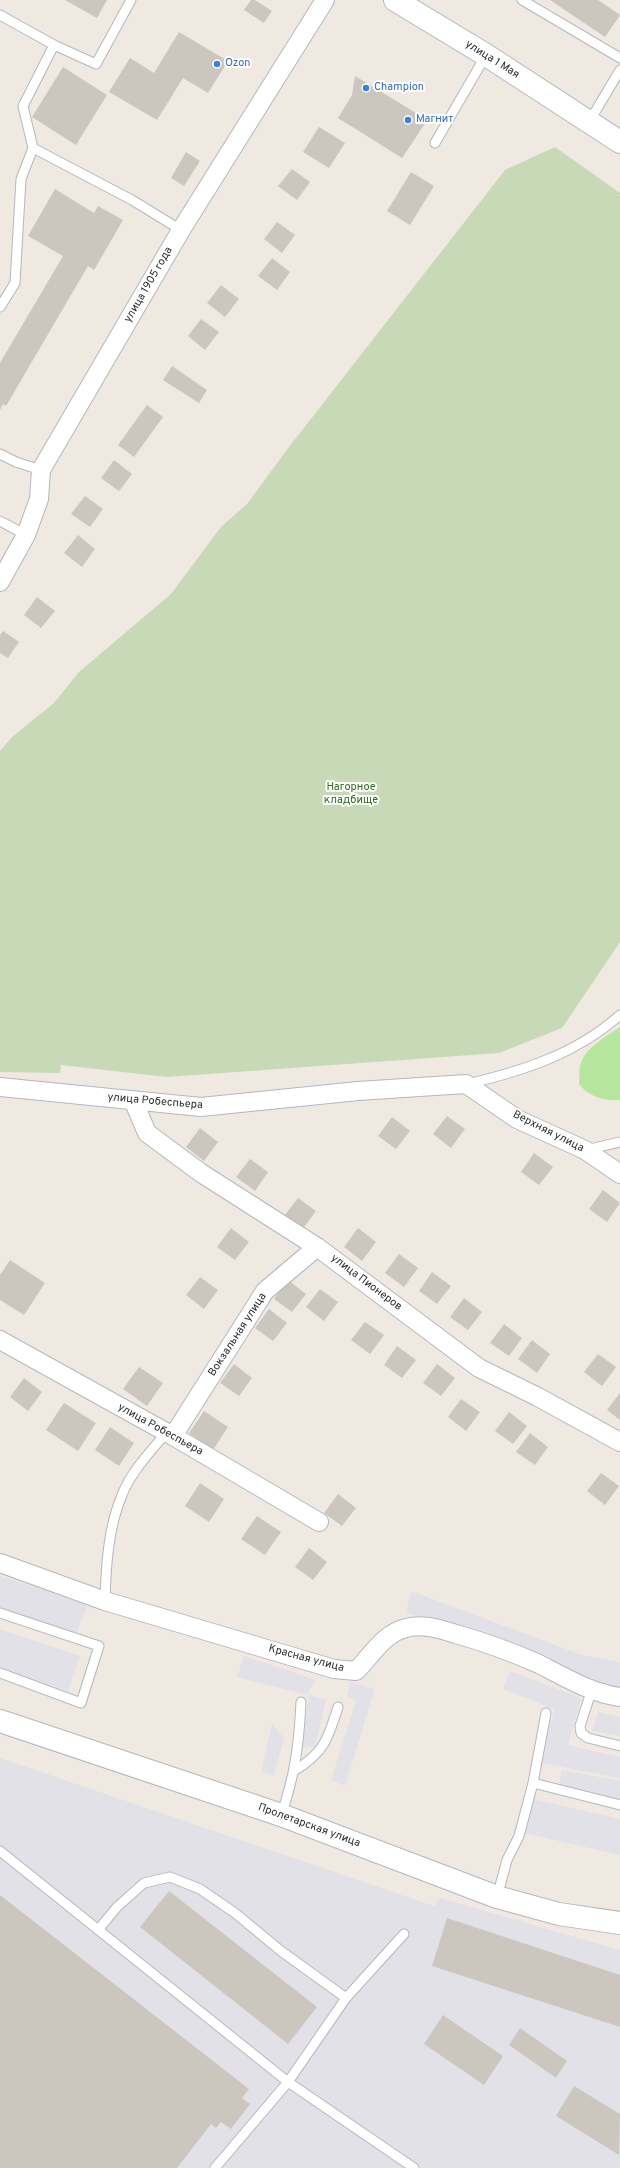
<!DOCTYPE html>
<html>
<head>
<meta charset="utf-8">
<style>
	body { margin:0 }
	canvas { display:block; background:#efe9e1 }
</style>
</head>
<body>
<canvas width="620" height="2168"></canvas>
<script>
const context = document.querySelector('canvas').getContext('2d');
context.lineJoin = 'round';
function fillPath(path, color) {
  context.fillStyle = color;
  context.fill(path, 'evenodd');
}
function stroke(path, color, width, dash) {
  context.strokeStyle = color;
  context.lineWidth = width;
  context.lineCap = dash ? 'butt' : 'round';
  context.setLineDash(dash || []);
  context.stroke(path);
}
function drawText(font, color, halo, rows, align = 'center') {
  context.font = font + ' Overpass,sans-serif';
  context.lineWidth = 4;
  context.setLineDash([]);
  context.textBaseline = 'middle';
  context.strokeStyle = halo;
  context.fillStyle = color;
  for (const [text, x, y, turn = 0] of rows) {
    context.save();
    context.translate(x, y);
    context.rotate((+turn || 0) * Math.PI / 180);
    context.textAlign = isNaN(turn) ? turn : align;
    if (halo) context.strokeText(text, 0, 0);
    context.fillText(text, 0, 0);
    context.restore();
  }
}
fillPath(new Path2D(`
	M0,1576l88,28 -12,30 -76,-25z
	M411,1591l171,64 38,7v27l-65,-24 -97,-40 -52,-12z
	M0,1629l80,27 -12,35 -68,-24z
	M244,1656l72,24 -9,15 -70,-18z
	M510,1671l71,27 -13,47 52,12v21l-79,-15 13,-54 -51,-20z
	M350,1682l25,7 -30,97 -14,-6 25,-79 -9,-5z
	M309,1695l17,4 -11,48h-13z
	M598,1712l22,5v19l-28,-5z
	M272,1724l12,14 -10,37 -13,-3z
	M0,1758l434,148 6,-8 180,52v218h-620z
	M562,1770l58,11v20l-62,-14z
	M533,1799l87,20v36l-96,-22z`), '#e3e1e8');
fillPath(new Path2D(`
	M620,1027v73c-16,1 -31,-3 -41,-16 1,-7 0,-14 1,-18 5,-19 26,-29 40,-39z`), '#b6e59e');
fillPath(new Path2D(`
	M555,147l65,46v749l-58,86 -63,25 -332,24 -106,-12 -1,8 -60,-1v-321l12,-14 42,-34 25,-31 92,-78 50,-67 26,-23 42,-57 216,-277z`), '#c8d9b8');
fillPath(new Path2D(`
	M65,0h42l-10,18z
	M251,0h4l17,11 -8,12 -20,-13z
	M550,0h48l22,15 -15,22z
	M179,32l49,29 -20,32 -25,-15 -26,42 -48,-28 21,-34 24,15z
	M63,67l44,28 -31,50 -44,-28z
	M355,76l61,37 14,3 -28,42 -64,-40 14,-23z
	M319,127l26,16 -16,25 -26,-16z
	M186,152l14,9 -16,25 -13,-8z
	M292,169l18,13 -13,18 -19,-14z
	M411,172l23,14 -24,39 -23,-14z
	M55,189l39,24 4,-7 25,14 -29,50 -6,-4 -82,140 -3,-2 -3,6v-47l63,-107 -35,-20z
	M277,222l18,13 -13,18 -18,-14z
	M272,258l18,14 -13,18 -19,-14z
	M221,285l18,14 -14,18 -18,-14z
	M201,319l18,13 -14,18 -17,-14z
	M172,366l35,24 -8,13 -36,-23z
	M147,405l16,12 -29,40 -16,-12z
	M114,460l18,14 -13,17 -18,-13z
	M85,496l18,13 -13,18 -19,-13z
	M78,535l17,14 -13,18 -18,-14z
	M37,597l18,14 -14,17 -17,-13z
	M3,631l16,11 -11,16 -8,-5v-18z
	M447,1116l18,13 -14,19 -18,-14z
	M392,1117l18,14 -14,18 -18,-13z
	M200,1128l18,14 -14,19 -18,-14z
	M534,1153l19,14 -14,18 -18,-13z
	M250,1159l18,13 -13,19 -19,-14z
	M603,1190l17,13 -13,19 -18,-13z
	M298,1198l18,13 -14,19 -18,-14z
	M231,1228l18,14 -14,18 -18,-13z
	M358,1228l18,14 -14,19 -18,-14z
	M399,1254l19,14 -14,19 -19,-14z
	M10,1260l35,23 -21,32 -24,-15v-25z
	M432,1272l19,14 -14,18 -18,-13z
	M200,1277l18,13 -14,19 -18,-14z
	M288,1280l18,14 -14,18 -18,-13z
	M320,1289l18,13 -14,19 -18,-14z
	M464,1298l18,14 -14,18 -18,-13z
	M269,1309l18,14 -14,18 -18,-13z
	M365,1322l19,13 -14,19 -19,-14z
	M504,1324l18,14 -13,18 -19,-13z
	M532,1340l18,14 -13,19 -19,-14z
	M397,1346l19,14 -14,18 -18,-13z
	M598,1354l18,13 -14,19 -18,-14z
	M234,1364l18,14 -13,18 -19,-13z
	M437,1364l18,14 -14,18 -18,-13z
	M139,1367l24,16 -16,23 -24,-17z
	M24,1378l18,14 -14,19 -18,-14z
	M620,1393v27l-13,-10z
	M461,1399l19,13 -14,19 -18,-14z
	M64,1403l32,20 -18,28 -32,-21z
	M204,1411l24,16 -15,23 -24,-17z
	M509,1412l18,14 -14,18 -18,-13z
	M110,1427l24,16 -15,23 -24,-16z
	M530,1433l18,14 -13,18 -19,-13z
	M601,1473l18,13 -14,19 -18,-14z
	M200,1483l24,16 -15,23 -24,-16z
	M338,1494l18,14 -14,18 -18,-13z
	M257,1516l24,16 -16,23 -24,-16z
	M309,1548l18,14 -14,18 -18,-13z
	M169,1891l148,116 -29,37 -148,-117z
	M0,1895l249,194 -7,9 8,6 -19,25 -10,-7 -5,6 -5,-4 -34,44h-177z
	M447,1918l173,57v52l-188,-61z
	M443,2015l60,41 -19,29 -60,-41z
	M520,2028l47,33 -11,17 -47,-33z
	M574,2086l46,28 -1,41 -63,-39z`), '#cbc7bf');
const service = new Path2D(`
	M522,0l98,58
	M0,15l54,30 42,19 35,-64
	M589,122l31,-52
	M435,143l51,-88
	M33,148l99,52 49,30
	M0,307l15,-24 6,-104 12,-31 -10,-42 31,-61
	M0,454l16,8 25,8
	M0,521l26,14
	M467,1084c56,-13 109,-30 153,-69
	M586,1150l34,-8
	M105,1601c1,-35 3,-73 17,-106 9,-23 28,-43 44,-62
	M0,1613l99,33 -18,57 -81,-30
	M592,1689l-12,37 1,7 7,5 32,8
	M294,1771c30,-18 34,-32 44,-64
	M533,1783l87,22
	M281,1815c14,-39 18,-71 20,-113
	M0,1851l288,231 126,86
	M497,1897l10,-37 12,-24 14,-53 13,-70
	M98,1930l19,-23 27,-24 26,-6 30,12 35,24 46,38 65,47
	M215,2168l73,-86 58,-84 58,-64`);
const minor = new Path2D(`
	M0,582l26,-47 13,-36 2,-29 140,-240 144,-230
	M0,1087l201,20 157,-16 108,-7 51,35 68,31 35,24
	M133,1100l14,33 54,40 116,74 162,121 59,29 82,45
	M0,1340l173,96 146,86
	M173,1436l92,-145 52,-44
	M0,1563l105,38 229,68 22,2c15,-15 28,-38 50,-43 17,-5 33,1 50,6 28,8 56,18 83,30 25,13 52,29 81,33`);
const secondary = new Path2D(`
	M395,0l91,55 134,87
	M0,1721l281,94 216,82 62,17 61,9`);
stroke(service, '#b4b7c1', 11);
stroke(minor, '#b4b7c1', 20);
stroke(secondary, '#b4b7c1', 24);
stroke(service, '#fff', 9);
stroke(minor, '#fff', 18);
stroke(secondary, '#fff', 22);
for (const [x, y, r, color] of [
	[217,64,4,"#3f7fe0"],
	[366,88,4,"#3f7fe0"],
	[408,120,4,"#3f7fe0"]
]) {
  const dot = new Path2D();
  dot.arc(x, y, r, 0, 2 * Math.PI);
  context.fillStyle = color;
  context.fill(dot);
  stroke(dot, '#fff', 1.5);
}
drawText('11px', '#2e2e2e', '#fff', [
	["улица 1 Мая",492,60,32],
	["улица 1905 года",149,285,-60],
	["улица Робеспьера",155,1102,5],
	["Верхняя улица",548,1132,27],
	["улица Пионеров",366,1283,37],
	["Вокзальная улица",238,1335,-57],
	["улица Робеспьера",160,1430,29],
	["Красная улица",306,1659,15],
	["Пролетарская улица",309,1826,20]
]);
drawText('11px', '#366cbe', '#fff', [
	["Ozon",225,64],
	["Champion",374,88],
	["Магнит",416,120]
], 'left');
drawText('11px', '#2c6e1b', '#fff', [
	["Нагорное",351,788],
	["кладбище",351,801]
]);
</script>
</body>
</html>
